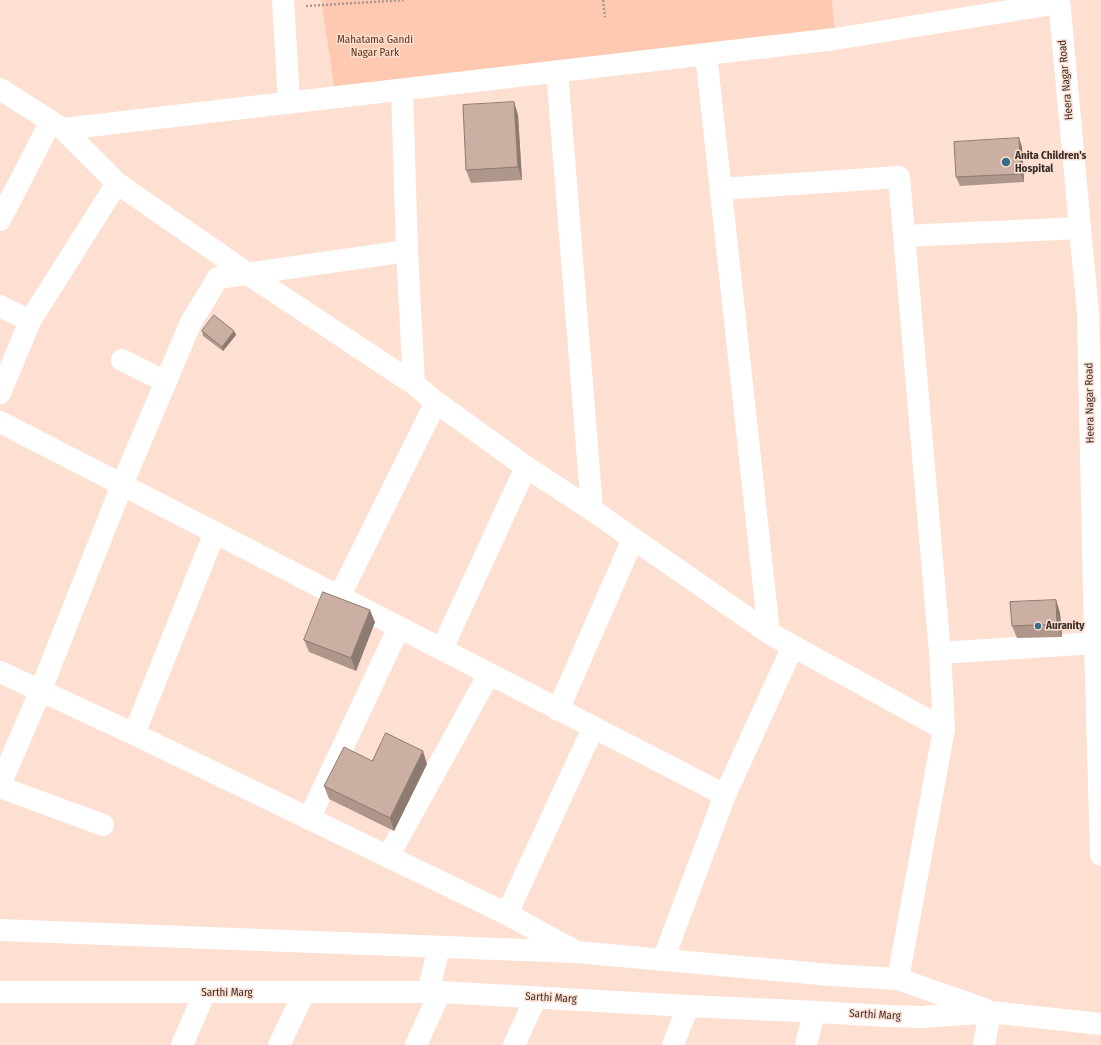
<!DOCTYPE html>
<html>
<head>
<meta charset="utf-8">
<style>
	body { margin:0 }
	canvas { display:block; background:#fde0d2 }
</style>
</head>
<body>
<canvas width="1101" height="1045"></canvas>
<script>
const context = document.querySelector('canvas').getContext('2d');
context.lineJoin = 'round';
function fillPath(path, color) {
  context.fillStyle = color;
  context.fill(path, 'evenodd');
}
function stroke(path, color, width, dash) {
  context.strokeStyle = color;
  context.lineWidth = width;
  context.lineCap = dash ? 'butt' : 'round';
  context.setLineDash(dash || []);
  context.stroke(path);
}
function drawText(font, color, halo, rows, align = 'center') {
  context.font = font + ' "Fira Sans Condensed",sans-serif';
  context.lineWidth = 3;
  context.setLineDash([]);
  context.textBaseline = 'middle';
  context.strokeStyle = halo;
  context.fillStyle = color;
  for (const [text, x, y, turn = 0] of rows) {
    context.save();
    context.translate(x, y);
    context.rotate((+turn || 0) * Math.PI / 180);
    context.textAlign = isNaN(turn) ? turn : align;
    if (halo) context.strokeText(text, 0, 0);
    context.fillText(text, 0, 0);
    context.restore();
  }
}
fillPath(new Path2D(`
	M321,0h511l3,39 -499,59z`), '#fdcab1');
stroke(new Path2D(`
	M603,0l2,17
	M306,6l99,-6`), '#ac968c', 2.5, [2, 2]);
stroke(new Path2D(`
	M283,0l6,103
	M1059,0l29,314 7,329 6,212
	M706,54l63,579
	M557,71l35,439
	M0,89l63,40 54,54 131,91 166,110 22,18 90,65 66,43 177,123 175,96
	M402,90l5,161 7,133
	M63,129l772,-90 224,-36
	M721,189l178,-12 41,476 4,76 -46,250
	M0,220l51,-99
	M904,236l176,-8
	M0,306l30,15
	M122,360l44,22
	M0,393l30,-72 87,-138
	M0,422l725,373
	M339,597l97,-195
	M442,649l84,-182
	M940,653l155,-10
	M0,672l134,62 373,180 64,35
	M558,710l75,-171
	M134,734l81,-202
	M0,785l40,-93 82,-207 69,-163 27,-44 189,-27
	M0,787l103,38
	M309,819l90,-192
	M388,857l101,-183
	M507,914l86,-186
	M0,930l576,22 255,23 67,4 86,30
	M663,960l62,-165 68,-149
	M0,992h440l248,14 110,5 89,5 36,1 67,-5 111,12
	M428,993l11,-46
	M182,1045l23,-53
	M279,1045l25,-52
	M416,1045l24,-53
	M514,1045l22,-48
	M673,1045l15,-39
	M806,1045l8,-33
	M984,1045l6,-33`), '#fff', 22);
fillPath(new Path2D(`
	M514,102l4,13 4,65 -51,3 -5,-13z
	M1019,138l3,9 2,35 -64,4 -4,-9z
	M202,331h32l2,4 -13,16 -20,-15z
	M1056,600l4,13 2,24 -45,1 -5,-12z
	M375,622l-19,49 -47,-19 -5,-12z
	M372,761l55,3 -33,67 -65,-32 -5,-13z`), '#ae968b');
fillPath(new Path2D(`
	M514,102l4,13 4,65 -4,-13z
	M1019,138l3,9 2,35 -3,-8z
	M234,331l2,4 -13,16 -1,-4z
	M1056,600l4,13 2,24 -5,-13z
	M370,610l5,12 -19,49 -5,-13z
	M423,751l4,13 -33,67 -4,-13z`), '#8d7a71');
const building = new Path2D(`
	M514,102l4,65 -52,3 -3,-65z
	M1019,138l2,36 -65,3 -2,-35z
	M214,315l20,16 -12,16 -20,-16z
	M323,592l47,18 -19,48 -47,-18z
	M1056,600l1,24 -45,2 -2,-24z
	M386,733l37,18 -33,67 -66,-32 20,-39 28,14z`);
fillPath(building, '#caafa2');
stroke(building, '#8d7a71', 1);
for (const [x, y, r, color] of [
	[1006,162,5,"#346f87"],
	[1038,626,4,"#346f87"]
]) {
  const dot = new Path2D();
  dot.arc(x, y, r, 0, 2 * Math.PI);
  context.fillStyle = color;
  context.fill(dot);
  stroke(dot, '#fde0d2', 1.5);
}
drawText('11px', '#602f15', '#fde0d2', [
	["Mahatama Gandi",375,40],
	["Nagar Park",375,53]
]);
drawText('11px', '#382d28', '#fde0d2', [
	["Heera Nagar Road",1066,80,-95],
	["Heera Nagar Road",1090,403,-91],
	["Sarthi Marg",227,993],
	["Sarthi Marg",551,998,3],
	["Sarthi Marg",875,1015,3]
]);
drawText('bold 11px', '#382d28', '#fde0d2', [
	["Anita Children's",1015,156],
	["Hospital",1015,169],
	["Auranity",1046,626]
], 'left');
</script>
</body>
</html>
